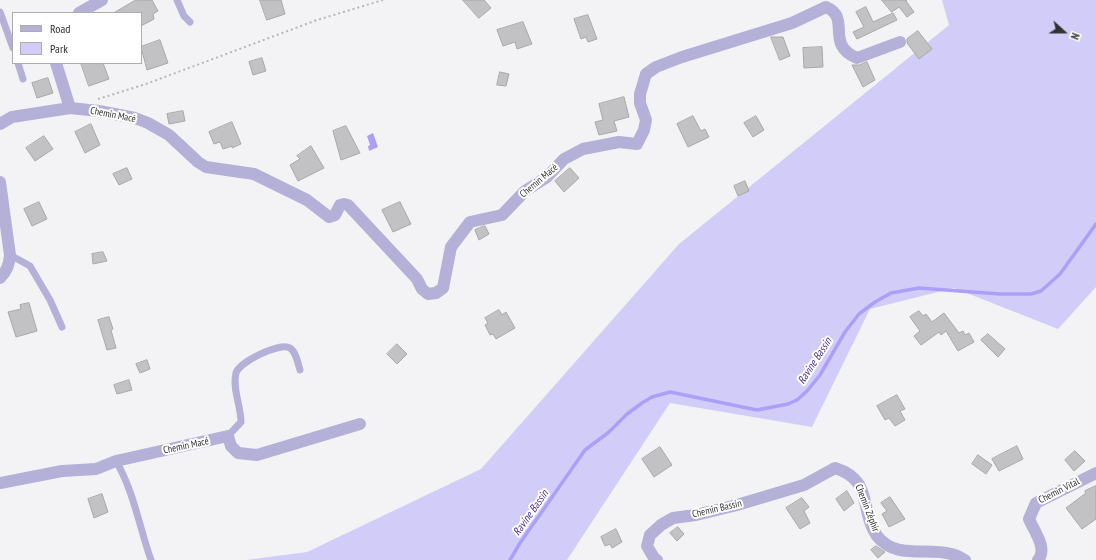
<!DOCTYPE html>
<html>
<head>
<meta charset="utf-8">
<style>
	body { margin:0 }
	#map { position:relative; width:1096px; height:560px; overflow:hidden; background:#f3f3f6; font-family:"PT Sans Narrow",sans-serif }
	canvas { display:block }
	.legend { position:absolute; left:12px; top:12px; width:130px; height:52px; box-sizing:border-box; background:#fff; border:1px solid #adadad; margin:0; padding:5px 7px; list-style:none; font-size:12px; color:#323233 }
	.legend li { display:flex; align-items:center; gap:8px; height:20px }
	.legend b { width:20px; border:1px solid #adadad }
	.north { position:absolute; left:1044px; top:12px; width:40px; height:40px; -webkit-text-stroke:3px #fff; paint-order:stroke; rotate:111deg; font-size:11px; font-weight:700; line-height:16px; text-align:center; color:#323233 }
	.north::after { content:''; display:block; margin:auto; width:14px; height:18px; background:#323233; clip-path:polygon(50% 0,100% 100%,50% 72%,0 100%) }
</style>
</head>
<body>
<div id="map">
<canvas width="1096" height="560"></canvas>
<ul class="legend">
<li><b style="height:5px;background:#b4b0d8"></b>Road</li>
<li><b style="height:11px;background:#d1cdf8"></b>Park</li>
</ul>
<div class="north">N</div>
</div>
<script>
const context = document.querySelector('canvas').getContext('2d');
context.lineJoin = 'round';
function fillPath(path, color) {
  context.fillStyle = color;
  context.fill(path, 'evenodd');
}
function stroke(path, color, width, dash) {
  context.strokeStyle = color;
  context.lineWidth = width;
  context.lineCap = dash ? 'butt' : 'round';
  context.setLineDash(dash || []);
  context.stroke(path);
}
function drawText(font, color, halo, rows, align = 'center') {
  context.font = font + ' "PT Sans Narrow",sans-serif';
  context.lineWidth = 4;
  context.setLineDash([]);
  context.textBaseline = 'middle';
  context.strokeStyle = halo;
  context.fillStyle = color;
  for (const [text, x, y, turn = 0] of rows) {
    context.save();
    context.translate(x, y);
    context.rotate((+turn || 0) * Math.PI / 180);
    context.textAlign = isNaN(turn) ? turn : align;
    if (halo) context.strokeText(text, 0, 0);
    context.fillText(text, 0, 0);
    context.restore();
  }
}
fillPath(new Path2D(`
	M942,0h154v287l-38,42 -104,-41 -84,21 -58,118 -142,-24 -103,157h-321l61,-8 174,-83 198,-225 270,-219z`), '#d1cdf8');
fillPath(new Path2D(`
	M373,133l5,14 -9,4 -1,-5 2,-1 -3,-9z`), '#ad9ff8');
stroke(new Path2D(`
	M510,560l10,-17 65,-93 24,-18 18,-18 15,-11 10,-6 18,-5 87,18 31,-6 9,-4 10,-9 13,-16 25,-43 14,-18 16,-12 16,-9 28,-5 81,6h31l10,-3 19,-17 36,-50`), '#ad9ff8', 3.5);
const building = new Path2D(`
	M136,0h16l6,11 -5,3 1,5 -13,7v-13h-27z
	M260,0h21l4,14 -18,6z
	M463,0h21l7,8 -12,10z
	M882,0h25l-1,1 8,11 -7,5 -8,-10 -7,5z
	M866,7l7,15 20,-9 4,7 -40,19 -4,-7 11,-5 -8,-15z
	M588,15l9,24 -9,3 -2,-5 -5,2 -7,-20z
	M523,22l9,22 -15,5 -2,-7 -12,4 -6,-16z
	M918,31l14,18 -13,10 -12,-16v-4z
	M771,37h12l7,19 -10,4z
	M160,40l8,23 -21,7 -6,-23z
	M822,47l1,20 -19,1 -1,-20z
	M262,58l4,13 -13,4 -4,-13z
	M867,62l8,18 -12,7 -11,-22h7z
	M81,63h22l6,16 -20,7z
	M500,72l9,2 -3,12 -9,-1z
	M48,78l5,15 -16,5 -5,-15z
	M624,97l5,20 -15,4 3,10 -18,4 -4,-13 8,-2 -4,-16z
	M183,111l2,10 -16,3 -2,-10z
	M693,116l8,15 4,-2 4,8 -21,10 -11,-23z
	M756,116l8,14 -11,7 -9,-14z
	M232,122l9,22 -9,4v-2l-9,3 -3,-7 -6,2 -5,-12z
	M91,124l9,21 -15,8 -10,-21z
	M346,126l14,27 -19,7 -8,-29z
	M44,136l9,13 -18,12 -9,-13z
	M311,146l13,22 -26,13 -8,-16 10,-6 -3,-3z
	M127,168l5,11 -13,6 -6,-11z
	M570,168l9,10 -15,14 -9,-11z
	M745,181l4,10 -11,5 -4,-10z
	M39,202l8,17 -15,7 -8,-17z
	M400,202l11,22 -18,8 -11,-22z
	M485,226l4,8 -10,6 -4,-10z
	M103,252l4,9 -14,3 -1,-10z
	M29,303l8,28 -21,6 -8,-25 13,-3 -1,-4z
	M499,310l3,5 4,-3 9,16 -19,11 -3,-5 -3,1 -5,-10 3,-2 -3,-5z
	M919,311l4,5 3,-2 6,8 12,-9 15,20 4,-2 2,4 4,-2 5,9 -16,9 -12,-20 -5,4 -2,-3 -18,13 -7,-9 6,-5 -10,-14z
	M109,317l4,12 -2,1 5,18 -9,2 -9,-30z
	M988,334l17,15 -7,8 -17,-17z
	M397,344l10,10 -10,10 -10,-10z
	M147,360l3,9 -10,4 -4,-9z
	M129,380l3,10 -15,4 -3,-9z
	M897,395l8,14 -5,2 5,9 -10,6 -6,-8 -4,2 -8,-14z
	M1017,446l6,13 -24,12 -7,-12z
	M660,447l12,18 -18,12 -12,-18z
	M1075,451l10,10 -11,10 -9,-11z
	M978,455l14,10 -6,9 -14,-10z
	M1096,486v33l-14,10 -16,-21 20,-15 -1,-2z
	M847,491l7,12 -10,8 -8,-12z
	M102,494l6,18 -14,6 -6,-19z
	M890,497l15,22 -16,8 -7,-13 5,-3 -6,-8z
	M802,498l7,9 -5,4 6,12 -10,6 -14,-21z
	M678,527l6,7 -7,7 -7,-8z
	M616,529l6,13 -10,6 -2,-4 -5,2 -4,-9z
	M876,546l9,6 -7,6 -7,-8z`);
fillPath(building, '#c2c2c5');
stroke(building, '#a8a8ab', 1);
stroke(new Path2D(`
	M98,99l48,-15 171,-64 66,-20`), '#b6b6b8', 2, [2, 3]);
stroke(new Path2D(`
	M177,0l7,16 6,6
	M0,12l13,36
	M18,63l5,16
	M10,255l20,11 20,34 12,27
	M228,436l13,-14c0,-16 -9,-34 -5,-49 3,-11 44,-31 54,-25 6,4 8,15 10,22
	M116,461c18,31 23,65 35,99`), '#b4b0d8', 7);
stroke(new Path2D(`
	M79,13l23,-13
	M56,63l14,45
	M0,124l12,-7 58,-9 29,3 36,7 13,5 21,12 29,27 8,5 48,7 53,26 22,17 6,-2 5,-10 4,-1 4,1 69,74 5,10 6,5 8,-1 7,-5 8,-41 19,-25 32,-7 23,-24 22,-14 17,-18 19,-10 36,-7 18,2 7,-14 2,-10 -6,-17v-9l6,-20 10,-7 26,-10 110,-34 34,-16c26,11 -2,37 31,51l43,-16
	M0,182l10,73c-1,10 -3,16 -10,23
	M0,483l62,-12 34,-2 20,-8 112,-25 3,10 7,7 19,2 103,-31
	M657,560l-3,-2 -7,-12 3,-11 11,-10 12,-7 23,-3 41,-10 67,-20 31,-17c39,12 24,42 42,68 19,24 49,11 74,18 5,1 10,4 14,6
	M1038,560c10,-11 -4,-29 -9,-41l7,-16 60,-30`), '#b4b0d8', 12);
drawText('10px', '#323233', '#fff', [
	["Chemin Macé",113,115,11],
	["Chemin Macé",539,181,-40],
	["Chemin Macé",186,446,-12],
	["Chemin Vital",1059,491,-27],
	["Chemin Zéphir",867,508,69],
	["Chemin Bassin",717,509,-13]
]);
drawText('italic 11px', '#4b2f94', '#fff', [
	["Ravine Bassin",815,361,-57],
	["Ravine Bassin",531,513,-55]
]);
</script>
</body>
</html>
